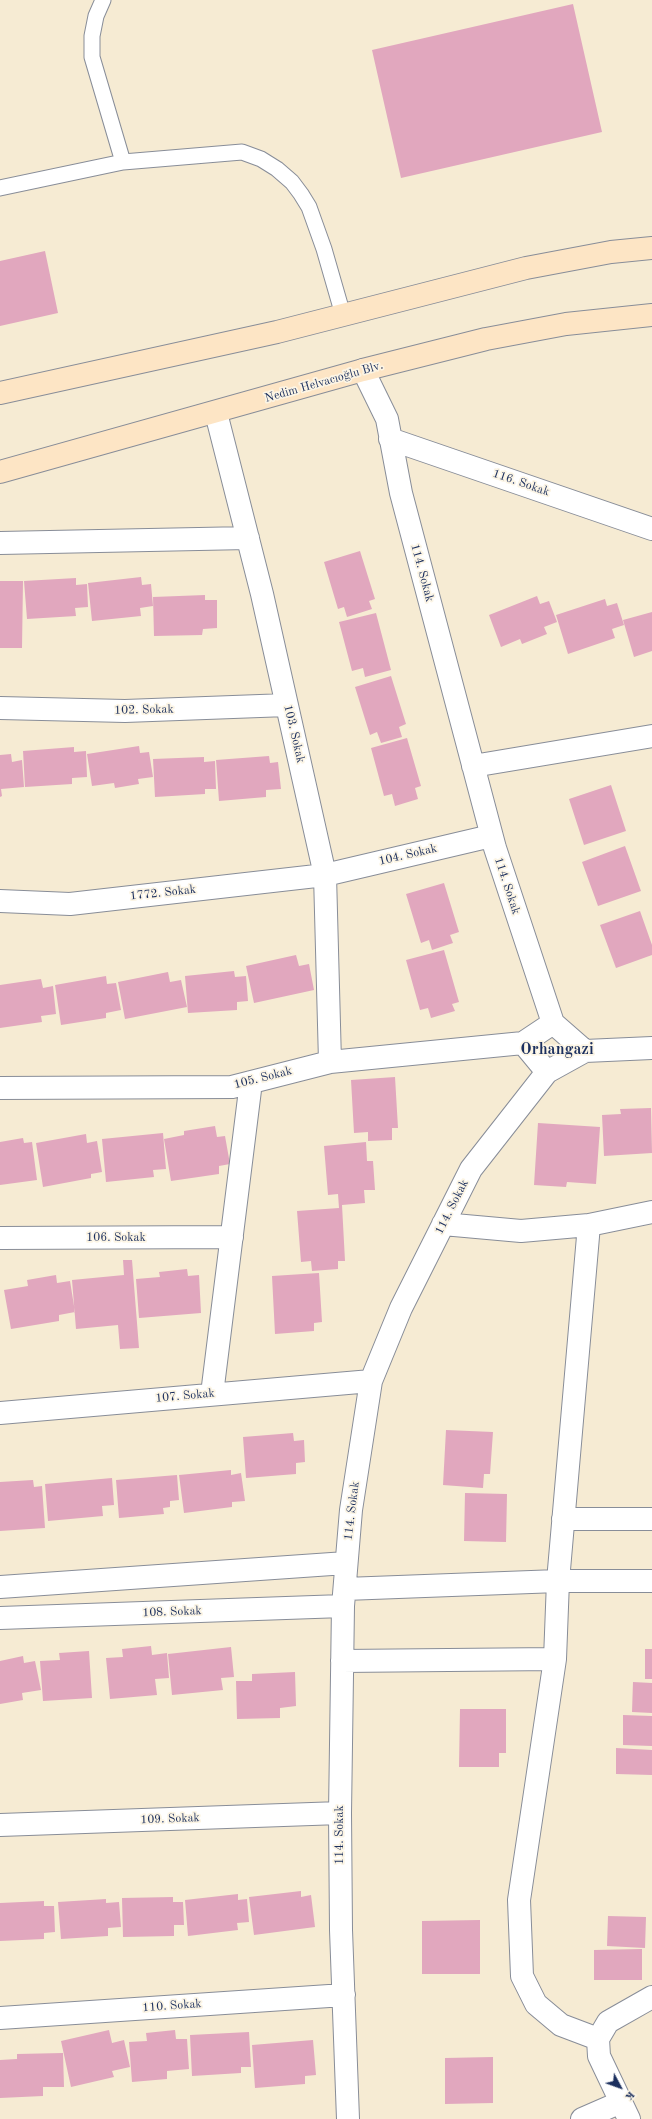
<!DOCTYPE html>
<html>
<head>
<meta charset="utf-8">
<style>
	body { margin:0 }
	#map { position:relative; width:652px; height:2119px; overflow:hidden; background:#f6ebd3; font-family:"Old Standard TT",serif }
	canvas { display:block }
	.north { position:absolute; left:600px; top:2067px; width:40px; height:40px; -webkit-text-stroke:3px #fcf5e5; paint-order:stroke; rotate:131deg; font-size:11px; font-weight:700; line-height:16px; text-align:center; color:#1b2f5e }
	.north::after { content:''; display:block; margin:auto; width:14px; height:18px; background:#1b2f5e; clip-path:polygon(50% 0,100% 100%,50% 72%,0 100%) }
</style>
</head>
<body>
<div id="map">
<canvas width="652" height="2119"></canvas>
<div class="north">K</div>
</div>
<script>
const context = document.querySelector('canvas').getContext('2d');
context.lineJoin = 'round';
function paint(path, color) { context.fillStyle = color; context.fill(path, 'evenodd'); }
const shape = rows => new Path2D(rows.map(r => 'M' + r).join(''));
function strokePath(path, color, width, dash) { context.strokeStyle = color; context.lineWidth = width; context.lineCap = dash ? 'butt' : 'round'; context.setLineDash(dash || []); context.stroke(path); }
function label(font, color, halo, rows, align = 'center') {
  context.font = font + ' "Old Standard TT",serif'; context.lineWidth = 3.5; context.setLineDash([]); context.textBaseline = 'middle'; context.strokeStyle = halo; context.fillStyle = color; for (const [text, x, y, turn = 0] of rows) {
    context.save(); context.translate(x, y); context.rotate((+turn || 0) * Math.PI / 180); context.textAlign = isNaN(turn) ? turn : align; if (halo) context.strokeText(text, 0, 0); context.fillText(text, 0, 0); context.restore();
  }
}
paint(shape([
	[573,4,602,132,401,178,372,50],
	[45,251,58,313,0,326,0,261],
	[360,551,375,599,369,601,372,609,347,617,344,607,338,609,324,562],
	[141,577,142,585,151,584,153,606,140,608,141,616,92,621,88,583],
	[76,578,76,585,87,584,88,607,75,608,76,616,27,619,24,581],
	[0,581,23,581,22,648,0,648],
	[205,595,205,600,217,600,217,628,203,629,202,635,154,636,153,597],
	[537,596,540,604,549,601,557,622,544,627,547,634,522,644,520,639,501,647,489,615],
	[605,599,607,606,617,603,624,625,612,629,615,638,568,654,556,615],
	[652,612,652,651,634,657,623,620],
	[376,613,391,670,365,677,363,668,352,671,339,622],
	[391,676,406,724,399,727,402,737,381,743,377,732,370,735,355,687],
	[407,738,421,786,415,788,418,799,395,806,392,794,384,796,371,748],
	[139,746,140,753,149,752,153,777,138,779,139,784,115,788,114,783,92,786,87,754],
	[74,747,74,752,86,751,87,777,72,778,72,784,25,787,23,751],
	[11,754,12,762,22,760,24,787,1,789,2,796,0,797,0,755],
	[269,756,270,763,278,762,281,789,266,790,266,797,219,801,216,760],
	[204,757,204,762,215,761,216,789,205,789,205,794,155,797,153,759],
	[611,785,626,831,584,845,569,799],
	[625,846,641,891,598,906,582,862],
	[444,883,459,932,450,935,453,943,432,950,429,940,421,943,406,894],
	[640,911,652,945,652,955,616,968,600,925],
	[444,950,459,1002,452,1004,455,1011,431,1018,428,1008,420,1010,406,960],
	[296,955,299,966,309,964,314,990,254,1003,246,966],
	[234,971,235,977,246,976,248,1001,237,1002,237,1010,188,1013,185,976],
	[168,972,170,982,181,980,187,1007,125,1019,118,982],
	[106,976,107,984,116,983,121,1010,106,1013,106,1018,61,1025,55,985],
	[41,979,43,988,53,986,56,1014,41,1016,42,1022,0,1028,0,985],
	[395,1077,398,1128,392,1128,392,1140,368,1141,368,1132,354,1133,351,1080],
	[651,1108,652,1153,604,1156,602,1115,621,1114,620,1109],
	[538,1123,600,1127,596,1184,567,1182,566,1187,534,1185],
	[215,1126,217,1137,225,1136,230,1164,219,1166,219,1174,171,1181,164,1139,184,1135,184,1131],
	[163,1133,166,1169,153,1170,154,1177,106,1182,102,1139],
	[86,1134,87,1143,97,1141,102,1172,91,1174,91,1178,43,1187,36,1143],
	[23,1138,24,1143,32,1142,37,1180,0,1185,0,1142],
	[366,1142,367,1161,373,1161,375,1190,364,1190,365,1203,342,1205,345,1261,338,1261,338,1269,312,1271,311,1261,301,1262,297,1211,339,1208,338,1194,328,1195,324,1146],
	[123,1260,132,1260,139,1348,120,1349,118,1325,76,1329,72,1280,124,1275],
	[187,1269,188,1276,199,1275,201,1313,139,1318,136,1279,160,1277,159,1272],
	[319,1273,322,1322,314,1323,314,1331,275,1334,272,1276],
	[56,1275,57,1283,70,1281,75,1312,59,1315,59,1321,11,1329,4,1290,28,1286,27,1280],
	[446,1430,493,1432,490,1474,484,1474,483,1488,443,1485],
	[293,1433,294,1441,304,1440,305,1462,296,1463,296,1474,246,1478,243,1437],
	[231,1470,231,1475,241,1473,245,1501,232,1502,232,1507,184,1513,179,1475],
	[177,1475,179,1500,170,1501,170,1507,163,1508,164,1514,119,1518,116,1480],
	[112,1478,114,1505,102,1506,103,1516,48,1521,45,1484],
	[33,1480,34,1487,42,1486,45,1528,0,1531,0,1482],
	[465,1493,507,1494,506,1542,464,1541],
	[151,1646,152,1655,167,1653,169,1678,155,1679,157,1695,110,1699,106,1658,123,1657,122,1649],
	[231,1647,234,1677,221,1678,223,1690,172,1695,168,1654],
	[645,1649,652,1649,652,1679,645,1679],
	[89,1651,92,1698,43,1701,40,1661,60,1660,59,1653],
	[23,1656,24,1663,35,1661,41,1690,22,1693,23,1700,0,1704,0,1661],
	[295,1672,296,1706,280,1708,280,1718,237,1719,236,1681,252,1681,252,1674],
	[633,1682,652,1683,652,1713,632,1712],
	[460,1709,506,1709,506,1753,499,1753,499,1767,459,1767],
	[623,1715,652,1716,652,1746,623,1745],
	[616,1748,652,1750,652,1775,616,1774],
	[301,1891,301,1897,311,1895,315,1927,254,1935,249,1897],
	[238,1894,238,1900,247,1899,249,1922,237,1923,238,1930,188,1936,185,1900],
	[173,1897,173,1902,183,1902,184,1925,174,1925,174,1936,123,1937,122,1898],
	[106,1899,106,1903,119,1902,121,1927,108,1928,108,1936,61,1939,58,1902],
	[44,1901,44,1906,54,1906,55,1932,44,1933,44,1939,0,1941,0,1903],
	[608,1916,646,1917,645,1948,607,1946],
	[480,1920,480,1974,422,1974,422,1921],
	[642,1949,642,1980,594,1980,594,1950],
	[109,2030,112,2043,124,2040,130,2067,112,2071,114,2077,71,2087,61,2041],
	[175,2030,176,2039,187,2039,189,2069,167,2071,167,2079,132,2082,129,2042,147,2041,146,2033],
	[249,2032,251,2067,241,2067,241,2073,192,2076,190,2035],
	[313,2040,316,2075,305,2076,305,2084,255,2088,252,2045],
	[63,2053,64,2087,43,2087,43,2096,0,2098,0,2060,17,2059,17,2054],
	[493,2057,493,2103,445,2104,445,2058]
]), '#e1a7be');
const service = shape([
	[103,0,96,16,92,36,92,57,123,162],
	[0,188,123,162,242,152,261,159,277,169,292,182,301,194,309,207,324,249,343,315]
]);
const minor = shape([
	[363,370,387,419,401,493,495,848,553,1023,585,1051],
	[216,413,262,594,325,875,330,1062],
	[390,439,652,529],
	[0,543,248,538],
	[0,708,125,711,287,705],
	[473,766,652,736],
	[0,901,70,904,325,875,491,836],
	[547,1072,523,1043,553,1023],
	[0,1088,232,1087,330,1062,523,1043],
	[443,1224,521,1231,589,1225,652,1212],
	[589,1225,558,1581,555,1659,519,1900,522,1976,536,2004,561,2025,598,2039],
	[0,1238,232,1237],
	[212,1394,251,1082],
	[0,1413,371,1381],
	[563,1519,652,1519],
	[0,1587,346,1563],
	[345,1589,558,1581,652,1581],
	[0,1618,343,1606],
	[342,1661,555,1659],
	[0,1825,340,1813],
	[0,2018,344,1995],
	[348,2119,341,1930,340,1813,343,1606,351,1510,371,1381,401,1308,471,1169,547,1072,585,1051,652,1048],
	[582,2119,621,2102],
	[629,2119,599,2056,598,2039,608,2022,652,1997]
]);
const secondary = shape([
	[0,393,277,332,526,268,611,252,652,248],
	[0,472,363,370,486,339,566,324,652,315]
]);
strokePath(service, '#888d98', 17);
strokePath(minor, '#888d98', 24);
strokePath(secondary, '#888d98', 24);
strokePath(service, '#fff', 15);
strokePath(minor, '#fff', 22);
strokePath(secondary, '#fde5c5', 22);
label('12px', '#1b2f5e', '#fcf5e5', [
	["Nedim Helvacıoğlu Blv.",324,382,-16],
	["116. Sokak",521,483,19],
	["114. Sokak",422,573,75],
	["102. Sokak",144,710,-1],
	["103. Sokak",294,734,77],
	["104. Sokak",408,855,-13],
	["114. Sokak",507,886,72],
	["1772. Sokak",163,893,-6],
	["105. Sokak",263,1078,-14],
	["114. Sokak",452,1207,-63],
	["106. Sokak",116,1238],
	["107. Sokak",185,1396,-5],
	["114. Sokak",352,1511,-83],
	["108. Sokak",172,1612,-2],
	["109. Sokak",170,1819,-2],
	["114. Sokak",340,1835,-90],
	["110. Sokak",172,2006,-4]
]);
label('bold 16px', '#1b2f5e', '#fcf5e5', [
	["Orhangazi",557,1050]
]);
</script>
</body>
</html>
